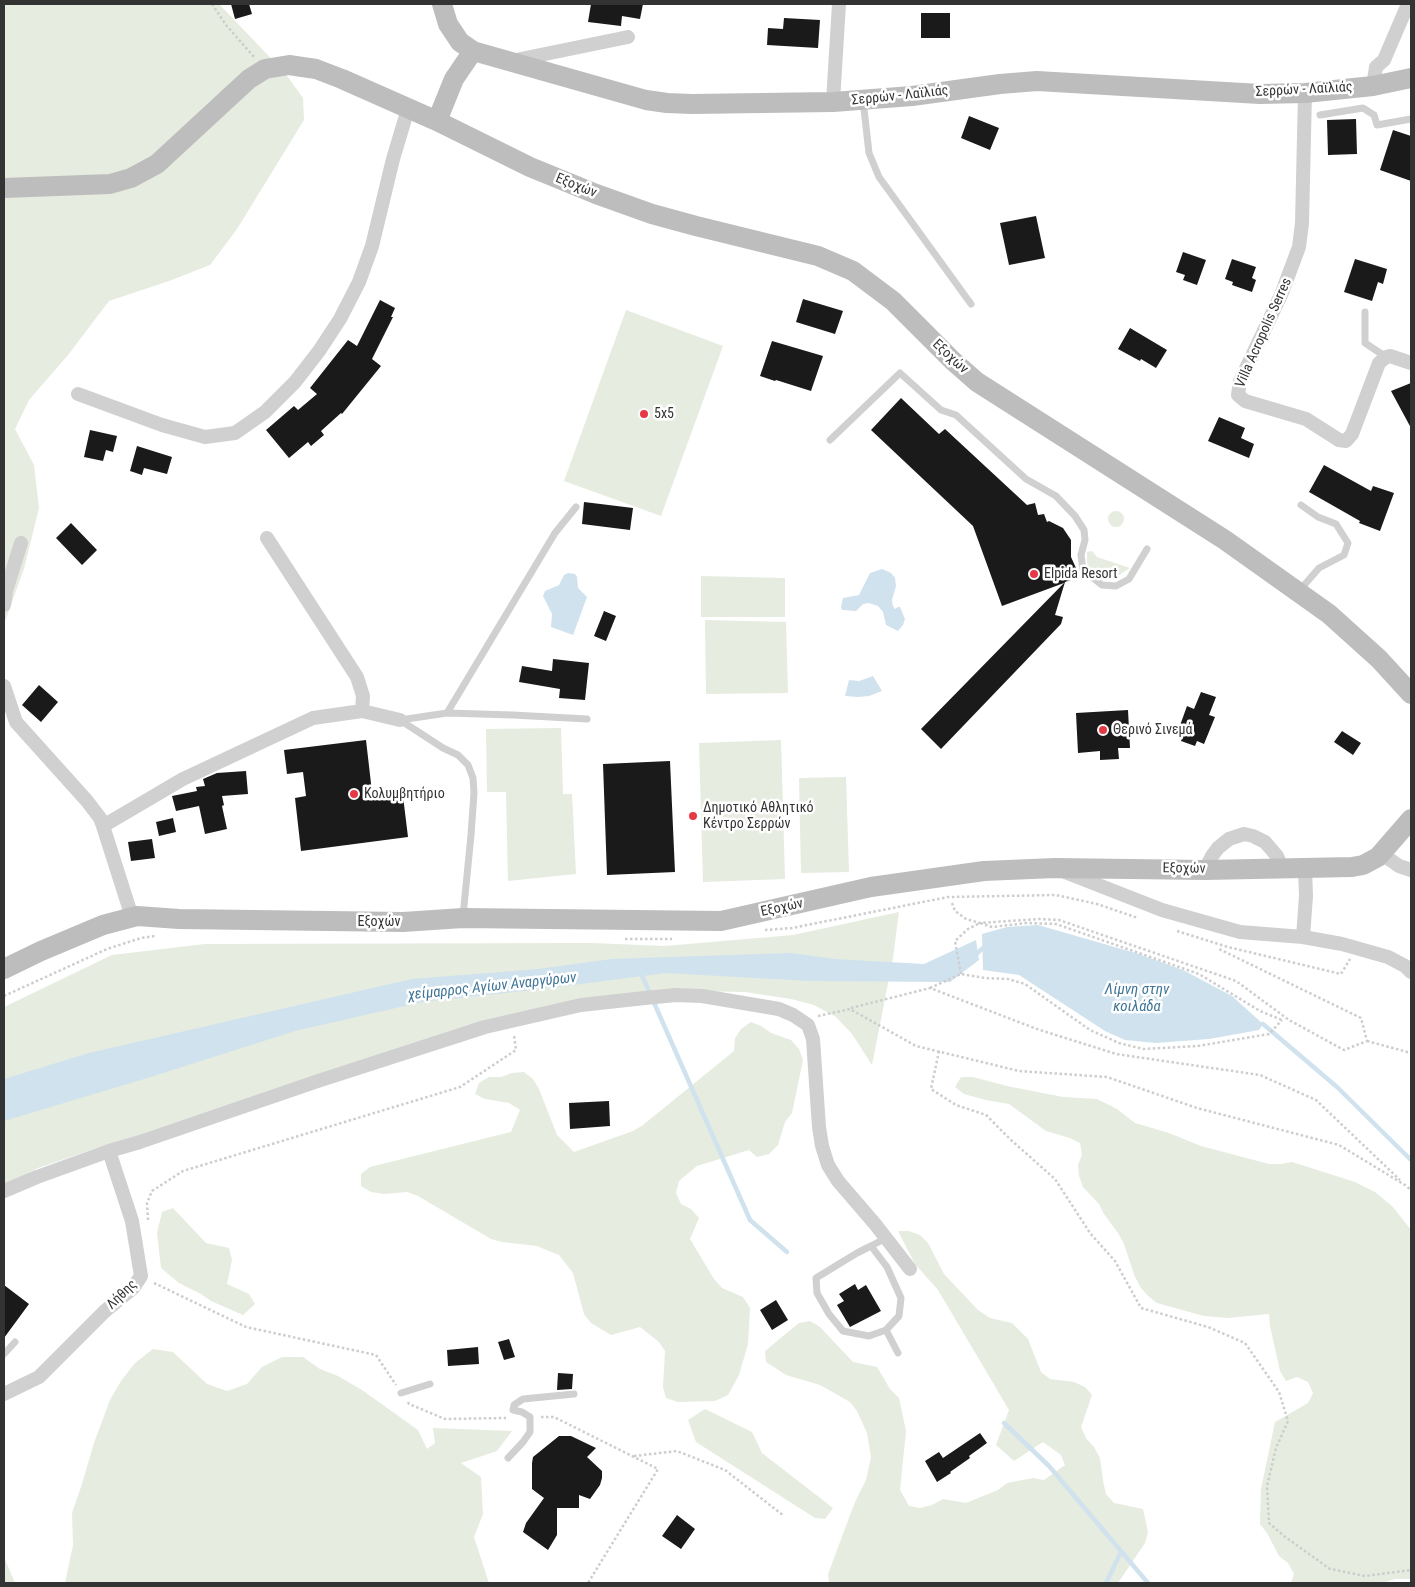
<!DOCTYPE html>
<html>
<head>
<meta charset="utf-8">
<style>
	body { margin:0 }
	#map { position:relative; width:1415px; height:1587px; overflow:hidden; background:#fff; font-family:"Roboto Condensed",sans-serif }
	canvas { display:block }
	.frame { position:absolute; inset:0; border:5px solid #333; pointer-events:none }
</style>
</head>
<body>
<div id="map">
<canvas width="1415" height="1587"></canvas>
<div class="frame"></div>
</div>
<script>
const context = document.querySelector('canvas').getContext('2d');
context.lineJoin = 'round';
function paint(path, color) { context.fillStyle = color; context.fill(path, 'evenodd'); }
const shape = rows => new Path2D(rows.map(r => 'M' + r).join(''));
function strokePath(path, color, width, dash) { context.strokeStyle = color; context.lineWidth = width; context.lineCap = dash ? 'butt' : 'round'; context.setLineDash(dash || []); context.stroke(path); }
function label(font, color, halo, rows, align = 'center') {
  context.font = font + ' "Roboto Condensed",sans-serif'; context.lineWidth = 5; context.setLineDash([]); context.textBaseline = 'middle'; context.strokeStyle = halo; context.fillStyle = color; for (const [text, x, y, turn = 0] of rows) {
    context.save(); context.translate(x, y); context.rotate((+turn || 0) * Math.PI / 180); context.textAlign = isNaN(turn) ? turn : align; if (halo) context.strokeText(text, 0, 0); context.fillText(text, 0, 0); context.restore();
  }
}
paint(shape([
	[4,4,219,4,285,73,303,98,304,120,237,229,210,265,169,281,109,301,68,355,29,400,15,429,34,465,39,508,24,569,4,624],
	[626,310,723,346,661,516,564,481],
	'1108 519a8 8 0 1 1 16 0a8 8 0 1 1-16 0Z',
	[1092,551,1097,557,1130,568,1113,579,1109,580,1096,576,1089,570,1087,562,1087,552],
	[701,576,785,578,785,617,701,617],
	[705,620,786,622,788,693,706,694],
	[561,728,563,794,572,794,576,874,508,881,506,792,487,792,486,729],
	[781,740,785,879,703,882,699,743],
	[846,777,849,872,801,873,799,778],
	[899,912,893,958,872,1065,852,1034,836,1017,814,1005,791,999,745,992,692,991,594,999,94,1149,38,1168,4,1186,4,1007,112,955,205,944,592,943,665,946,793,935],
	[751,1022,761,1026,771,1033,791,1040,799,1049,803,1060,792,1113,785,1122,778,1145,769,1154,757,1157,749,1150,697,1166,679,1181,676,1193,681,1204,691,1209,699,1218,690,1239,714,1279,722,1288,743,1297,750,1308,748,1344,739,1375,728,1395,715,1401,678,1402,666,1398,663,1387,665,1351,659,1342,640,1327,611,1335,591,1323,584,1314,573,1273,559,1255,537,1246,502,1242,491,1239,418,1196,407,1192,384,1194,371,1192,361,1186,361,1174,370,1167,511,1132,520,1110,509,1103,485,1099,475,1094,479,1083,489,1077,501,1077,512,1073,524,1072,533,1079,539,1089,557,1135,574,1152,633,1131,643,1125,734,1051,735,1038,741,1029],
	[961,1077,973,1077,1007,1086,1063,1097,1097,1099,1117,1109,1135,1123,1169,1133,1201,1146,1269,1164,1281,1164,1292,1162,1355,1182,1375,1192,1393,1207,1411,1230,1411,1579,1395,1579,1382,1583,1291,1583,1294,1574,1288,1563,1279,1556,1267,1533,1260,1524,1261,1489,1275,1422,1308,1403,1313,1393,1308,1382,1297,1377,1286,1381,1280,1371,1270,1326,1269,1314,1228,1318,1204,1316,1157,1303,1148,1296,1141,1288,1135,1277,1124,1244,1118,1233,1104,1214,1099,1204,1083,1187,1079,1176,1078,1165,1082,1155,1080,1143,1070,1138,1046,1131,1009,1104,986,1100,964,1094,955,1087],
	[173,1208,206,1243,229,1248,232,1260,227,1284,249,1294,255,1304,243,1315,211,1301,201,1294,179,1283,161,1268,157,1233,162,1212],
	[898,1231,909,1231,920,1235,928,1243,944,1274,978,1310,990,1318,1012,1323,1028,1339,1041,1372,1050,1379,1074,1382,1085,1387,1092,1395,1081,1427,1086,1438,1094,1447,1100,1458,1103,1481,1106,1494,1114,1503,1143,1509,1148,1532,1145,1543,1118,1583,829,1583,828,1574,855,1502,866,1480,871,1457,867,1433,857,1411,850,1402,820,1385,786,1375,766,1362,765,1351,799,1323,810,1321,820,1327,853,1362,877,1367,890,1389,899,1398,906,1431,900,1490,909,1506,920,1508,932,1505,943,1499,966,1503,998,1490,1007,1483,1033,1478,1044,1480,1065,1465,1061,1455,1043,1442,1014,1461,996,1445,1009,1410,938,1290,915,1264],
	[153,1349,173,1352,207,1384,227,1391,247,1384,262,1367,282,1357,303,1357,320,1369,338,1376,362,1390,418,1430,427,1449,435,1443,433,1428,512,1431,497,1451,461,1463,481,1477,483,1514,474,1537,489,1583,65,1583,73,1545,72,1513,81,1487,94,1443,110,1400,121,1381,135,1363],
	[705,1409,752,1432,762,1453,833,1508,825,1519,815,1518,696,1442,688,1420],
	[4,1557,15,1583,4,1583]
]), '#e6ecdf');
paint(shape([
	[882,569,891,573,895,578,896,586,892,600,893,606,895,609,898,607,900,607,905,619,903,625,898,631,886,625,883,612,878,606,869,603,863,604,856,611,842,610,841,607,843,598,859,595,870,573],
	[568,573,575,574,577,577,578,588,587,597,573,635,551,627,552,614,543,596,545,591,559,585,564,575],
	[873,676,882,691,869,696,858,697,845,696,849,680,859,681],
	[1038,925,1139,954,1183,970,1232,996,1263,1024,1259,1030,1209,1039,1156,1043,1125,1040,1105,1031,1019,975,983,970,982,934,1007,927],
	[976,940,979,960,950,982,810,981,666,973,542,989,422,1002,295,1031,154,1076,4,1121,4,1079,89,1053,412,979,538,969,612,959,791,953,835,959,924,964]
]), '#cfe2ee');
strokePath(shape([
	[974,956,983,948],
	[640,971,750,1220,787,1252],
	[1263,1024,1337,1087,1411,1160],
	[1004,1423,1049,1466,1148,1583],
	[1106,1583,1121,1552]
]), '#cfe2ee', 4.5);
paint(shape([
	[231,4,249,4,252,14,235,19],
	[591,4,643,4,640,19,622,16,621,26,588,22],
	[921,13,950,13,950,38,921,38],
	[784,18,820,20,818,48,767,45,768,28,783,29],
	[969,116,999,128,990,150,961,138],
	[1356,119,1357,154,1328,155,1327,120],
	[1393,130,1411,136,1411,181,1380,170],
	[1036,216,1045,258,1009,265,1000,223],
	[1183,252,1206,260,1197,285,1183,280,1185,275,1176,272],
	[1232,259,1256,267,1252,278,1256,280,1252,292,1232,285,1233,282,1225,279],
	[1355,259,1387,269,1383,284,1378,282,1372,301,1344,292],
	[803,299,843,311,835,334,796,322],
	[380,300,395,308,391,317,393,317,372,359,381,366,342,414,341,413,321,431,324,435,311,446,308,442,289,458,266,430,294,406,298,410,317,394,310,388,348,340,357,346],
	[1130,328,1167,350,1156,368,1141,359,1140,361,1118,349],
	[772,341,823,356,811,391,776,380,775,381,760,376],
	[1411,383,1411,428,1391,391],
	[901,398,939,434,945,429,1027,505,1035,503,1038,515,1044,514,1047,522,1049,521,1063,528,1071,540,1071,557,1076,568,1077,578,1065,582,1055,615,1063,617,1061,624,941,749,921,729,1064,583,1002,606,973,526,871,430],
	[1219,417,1245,428,1241,438,1254,444,1249,458,1208,441],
	[90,430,117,436,113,452,106,450,103,461,84,457],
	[137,446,172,457,167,474,144,468,142,475,130,471],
	[1324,465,1371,491,1373,486,1394,493,1380,531,1359,523,1360,521,1309,492],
	[584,502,633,508,630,530,582,524],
	[71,523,97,550,82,565,56,538],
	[604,611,616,616,606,641,594,636],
	[553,659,589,663,585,700,559,698,560,689,519,682,522,666,552,671],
	[39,685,58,702,41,722,22,705],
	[1201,692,1216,697,1209,715,1215,717,1204,744,1197,741,1195,746,1181,741,1184,733,1178,731,1187,706,1194,709],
	[1128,710,1130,748,1118,748,1119,759,1100,760,1100,751,1078,753,1076,713],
	[1342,731,1361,743,1353,755,1334,742],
	[366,740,372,792,402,788,408,837,301,851,295,798,306,796,303,772,287,774,284,750],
	[670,761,675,872,607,875,603,764],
	[246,771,248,794,222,796,224,805,222,806,227,829,205,834,199,806,176,811,172,796,197,791,196,787,205,786,203,779,217,773],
	[173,818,176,832,159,836,156,822],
	[152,839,155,858,131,861,128,842],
	[609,1101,610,1126,570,1129,569,1103],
	[855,1284,858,1290,866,1285,881,1311,850,1327,837,1305,844,1301,839,1294],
	[4,1285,29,1304,4,1338],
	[776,1300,788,1320,772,1330,760,1310],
	[509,1339,515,1357,504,1360,498,1342],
	[478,1347,479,1364,448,1366,447,1350],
	[558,1373,573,1374,572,1389,557,1390],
	[980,1433,987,1443,969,1456,970,1458,950,1472,951,1473,937,1482,925,1461,939,1452,943,1458],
	[559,1436,571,1436,596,1448,587,1457,602,1471,602,1478,600,1485,590,1499,579,1495,579,1508,557,1508,557,1535,548,1550,523,1532,526,1523,544,1498,532,1489,532,1463,533,1457],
	[677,1515,695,1529,681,1549,662,1536]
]), '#1a1a1a');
strokePath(shape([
	[212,4,226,25,254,57],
	[952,903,955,911,966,919,980,923,1039,919,1059,920,1236,981,1289,1020,1344,1050,1367,1041,1361,1018,1219,949],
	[765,930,792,928,948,897,1056,895,1097,904,1138,918],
	[1177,931,1228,947,1341,974,1350,959],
	[625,939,672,939],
	[961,974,955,941,968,929,980,923,992,927,1027,923,1056,924,1199,974,1260,1011,1282,1020],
	[930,988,961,974,985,978,1008,979,1025,984,1090,1030,1119,1043,1143,1049,1198,1046,1269,1034,1282,1020],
	[4,996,107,949,141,938,155,936],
	[851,1008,930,988,1037,1029,1116,1054,1260,1075,1316,1100,1400,1180],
	[818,1016,850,1009,916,1046,1019,1071,1107,1077,1197,1108,1339,1145,1405,1185,1411,1190],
	[1367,1041,1411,1053],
	[939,1051,931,1089,956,1105,986,1115,1011,1140,1055,1179,1090,1233,1115,1261,1141,1308,1208,1327,1245,1343,1279,1392,1288,1421,1276,1448,1267,1486,1269,1523,1284,1536,1330,1569,1365,1576,1411,1570],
	[148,1220,147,1203,152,1191,183,1171,460,1087,516,1050,514,1035],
	[154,1283,246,1327,376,1355,396,1385],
	[408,1402,409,1404,445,1419,506,1418],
	[541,1417,554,1417,658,1469,588,1583],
	[634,1456,677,1451,725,1470,784,1516]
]), '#cdcdcd', 2.5, [2.5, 2.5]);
strokePath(shape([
	[863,100,869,153,879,177,971,304],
	[1320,115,1363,108,1374,115,1377,125,1411,119],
	[1365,312,1365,343,1386,357],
	[830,440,900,373,941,410,956,415,1026,479,1056,496,1075,516,1084,530,1085,540,1081,555,1083,570,1102,585,1116,586,1129,579,1147,549],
	[1299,591,1319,568,1344,555,1348,543,1336,524,1318,517,1301,505],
	[447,713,555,533,576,507],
	[400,720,443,748,458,755,468,765,473,778,474,793,471,835,463,916],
	[400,720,447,713,513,715,587,719],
	[871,1246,887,1267,901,1298,899,1316,886,1330,869,1336,843,1331,829,1314,817,1293,816,1278,857,1253,871,1246,886,1238],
	[886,1330,898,1353],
	[4,1354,15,1342],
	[401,1393,430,1384],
	[508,1458,523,1442,530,1432,530,1417,522,1412,513,1410,514,1405,523,1399,574,1394]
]), '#d0d0d0', 7);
strokePath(shape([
	[511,61,628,37],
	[1373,86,1376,67,1384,60,1408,4],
	[1305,93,1302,223,1299,247,1281,295,1240,381,1238,395,1245,401,1306,419,1339,440,1346,441,1352,434,1379,363,1386,357,1390,356,1411,363],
	[833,102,839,4],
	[78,394,162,425,205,437,235,433,265,412,295,382,319,351,340,319,359,282,372,246,393,159,408,109],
	[267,538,357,677,363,696,362,711],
	[4,605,6,591,21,543],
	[4,686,16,722,87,801,100,818,103,826,132,917],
	[103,826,183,779,313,718,362,711,400,720],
	[1382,854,1399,866,1411,870],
	[1205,870,1212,856,1218,848,1229,839,1244,834,1253,836,1265,842,1277,856,1282,868],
	[1065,872,1162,910,1240,932,1303,937,1342,944,1388,957,1405,966,1411,972],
	[1303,937,1306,896,1305,868],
	[4,1191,37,1177,109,1151,140,1142,318,1081,485,1027,581,1005,645,998,676,995,702,996,779,1009,793,1015,808,1025,813,1039,819,1127,822,1146,828,1165,838,1181,875,1224,910,1269],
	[4,1394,39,1377,105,1311,133,1288,141,1276,132,1221,109,1151]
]), '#d0d0d0', 14);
strokePath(shape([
	[442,4,448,24,460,42,473,51,646,100,667,103,692,104,833,102,912,96,1000,84,1037,81,1260,94,1305,93,1373,86,1411,78],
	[437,121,454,79,473,51],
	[4,188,110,184,131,178,157,164,249,79,265,69,289,65,316,69,342,79,437,121,530,167,596,194,652,214,696,226,818,256,853,271,893,301,953,361,977,382,1225,540,1329,614,1379,659,1411,694],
	[4,969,41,951,103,925,137,916,179,919,403,922,463,918,721,921,871,887,984,871,1055,868,1205,870,1352,867,1363,865,1378,857,1411,819]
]), '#bdbdbd', 20);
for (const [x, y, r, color] of [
	[644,414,5,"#e63946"],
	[1034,574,5,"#e63946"],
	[1103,730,5,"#e63946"],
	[354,794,5,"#e63946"],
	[693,816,5,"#e63946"]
]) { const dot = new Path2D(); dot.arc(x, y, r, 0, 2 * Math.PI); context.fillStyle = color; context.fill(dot); strokePath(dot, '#fff', 2); }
label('14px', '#333', '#fff', [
	["Σερρών - Λαϊλιάς",1304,90,-3],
	["Σερρών - Λαϊλιάς",900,96,-6],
	["Εξοχών",576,186,22],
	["Villa Acropolis Serres",1264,333,-66],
	["Εξοχών",950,357,43],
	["Εξοχών",1184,869,1],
	["Εξοχών",782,908,-12],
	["Εξοχών",379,922],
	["Λήθης",122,1295,-44]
]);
label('14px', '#333', '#fff', [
	["5x5",654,414],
	["Elpida Resort",1044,574],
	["Θερινό Σινεμά",1113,730],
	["Κολυμβητήριο",364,794],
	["Δημοτικό Αθλητικό",703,808],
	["Κέντρο Σερρών",703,824]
], 'left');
label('italic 15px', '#3f7597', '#fff', [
	["χείμαρρος Αγίων Αναργύρων",492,987,-6],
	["Λίμνη στην",1137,990],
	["κοιλάδα",1137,1007]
]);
</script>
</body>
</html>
